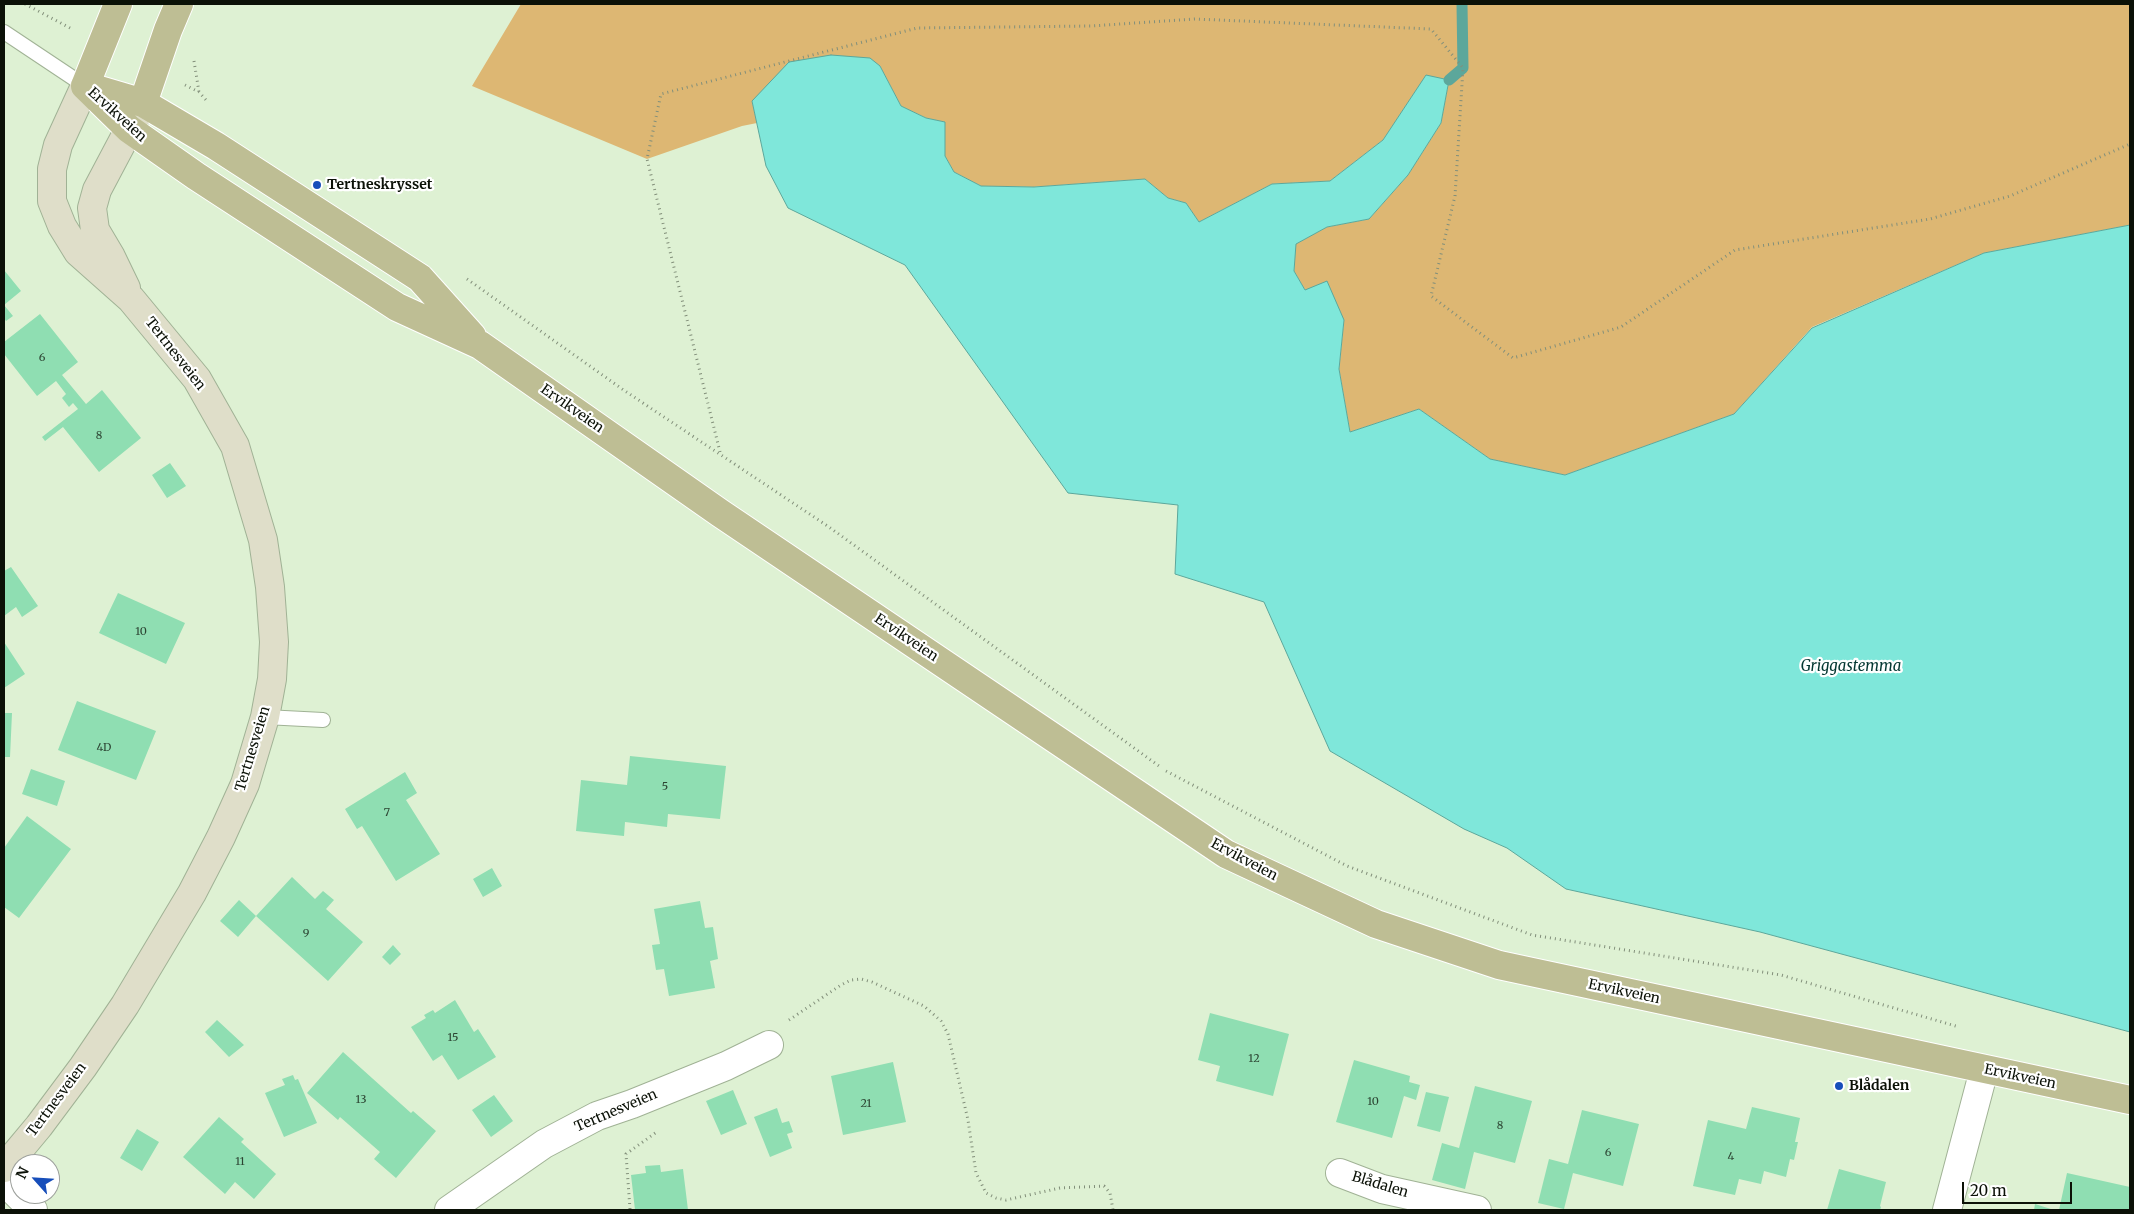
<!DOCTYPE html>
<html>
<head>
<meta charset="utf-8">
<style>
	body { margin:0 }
	#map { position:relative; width:2134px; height:1214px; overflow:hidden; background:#def1d3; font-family:Merriweather,serif }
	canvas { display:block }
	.frame { position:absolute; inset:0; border:5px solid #0b1107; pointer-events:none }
	.north { position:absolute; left:10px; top:1154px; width:50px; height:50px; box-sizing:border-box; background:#fff; border:1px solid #9da09c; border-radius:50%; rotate:296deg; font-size:14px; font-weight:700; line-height:20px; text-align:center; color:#0b1107 }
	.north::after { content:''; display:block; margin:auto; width:18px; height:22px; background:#174eba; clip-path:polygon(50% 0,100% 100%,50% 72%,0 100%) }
	.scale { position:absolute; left:1962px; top:1182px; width:110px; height:22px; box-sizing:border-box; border:2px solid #0b1107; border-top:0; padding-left:6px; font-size:15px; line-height:18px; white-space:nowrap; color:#0b1107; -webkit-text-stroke:4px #fff; paint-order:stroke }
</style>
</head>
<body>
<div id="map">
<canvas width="2134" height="1214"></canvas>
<div class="frame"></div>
<div class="north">N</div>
<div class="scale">20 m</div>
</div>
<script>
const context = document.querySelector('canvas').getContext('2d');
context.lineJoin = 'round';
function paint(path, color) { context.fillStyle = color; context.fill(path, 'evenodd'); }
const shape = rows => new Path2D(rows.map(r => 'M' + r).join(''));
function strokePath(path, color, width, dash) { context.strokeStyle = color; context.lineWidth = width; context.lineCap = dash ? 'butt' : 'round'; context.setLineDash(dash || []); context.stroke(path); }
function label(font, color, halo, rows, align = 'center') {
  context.font = font + ' Merriweather,serif'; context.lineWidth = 4.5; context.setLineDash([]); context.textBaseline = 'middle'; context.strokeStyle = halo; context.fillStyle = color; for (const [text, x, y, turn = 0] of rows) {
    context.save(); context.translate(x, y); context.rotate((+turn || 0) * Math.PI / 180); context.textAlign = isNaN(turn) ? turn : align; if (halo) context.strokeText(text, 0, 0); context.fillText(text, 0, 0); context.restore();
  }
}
paint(shape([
	[521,4,2130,4,2130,225,1984,253,1812,327,1734,414,1565,475,1490,459,1419,409,1350,432,1339,369,1344,320,1305,290,1294,271,1295,244,1327,227,1369,219,1408,175,1441,123,1449,80,1426,76,1383,140,1330,181,1272,184,1199,222,1186,203,1168,198,1145,179,1034,187,981,186,954,172,945,156,944,122,926,118,901,106,880,66,752,101,757,123,742,126,647,159,472,86]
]), '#ddb773');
const water = shape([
	[831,55,870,58,880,66,901,106,926,118,945,122,945,156,954,172,981,186,1034,187,1145,179,1168,198,1186,203,1199,222,1272,184,1330,181,1383,140,1426,75,1449,80,1441,123,1408,175,1369,219,1327,227,1296,244,1294,271,1305,290,1327,281,1344,320,1339,369,1350,432,1419,409,1490,459,1565,475,1734,414,1812,328,1984,253,2130,225,2130,1032,1760,932,1566,889,1507,848,1464,829,1330,751,1264,602,1175,574,1178,505,1068,493,905,265,788,208,766,166,752,101,789,62,831,55]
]);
paint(water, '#7fe7da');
strokePath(water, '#5ca79b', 1);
strokePath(shape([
	[1449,80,1463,68,1462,4]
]), '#5ca79b', 11);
paint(shape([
	[4,270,21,291,4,305,13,316,6,321,4,318],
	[40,314,78,362,62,375,86,404,102,390,141,438,99,472,63,427,45,441,42,437,78,409,73,403,69,407,62,398,66,394,56,381,37,396,4,354,4,342],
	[170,463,186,486,167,498,152,475],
	[11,567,38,606,22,617,16,607,4,616,4,571],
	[118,593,185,623,166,664,99,633],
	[4,642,25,674,4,688],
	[77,701,156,731,136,780,58,750],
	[4,713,12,713,10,757,4,757],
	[630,756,726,766,720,819,668,814,667,827,625,822,624,836,576,831,581,780,627,785],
	[31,769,65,781,57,806,22,794],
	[405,772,417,793,406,800,440,854,396,881,362,826,357,829,345,809],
	[27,816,71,849,19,918,4,907,4,848],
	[492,868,502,886,483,897,473,879],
	[292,877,315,899,323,891,334,900,326,909,363,942,328,981,256,916],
	[239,900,256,916,238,937,220,921],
	[700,901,705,928,713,927,718,959,710,961,715,988,669,996,664,969,656,970,652,945,660,944,654,909],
	[393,945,401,954,390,965,382,957],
	[455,1000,474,1032,478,1029,496,1057,458,1080,442,1055,433,1061,411,1027,426,1018,424,1015,433,1010,435,1013],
	[1210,1013,1289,1034,1273,1096,1216,1081,1220,1066,1198,1060],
	[217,1020,244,1045,229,1057,205,1032],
	[343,1052,411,1113,413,1111,436,1131,396,1178,374,1159,380,1152,340,1117,338,1120,307,1093],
	[1354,1060,1410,1076,1409,1082,1420,1085,1416,1100,1404,1096,1392,1138,1336,1122],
	[893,1062,906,1122,843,1135,831,1076],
	[293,1075,295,1080,298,1079,317,1123,284,1137,265,1093,285,1085,282,1079],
	[1475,1086,1532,1101,1515,1163,1474,1152,1465,1189,1432,1180,1442,1143,1459,1148],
	[733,1090,747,1124,721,1135,706,1101],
	[1426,1092,1449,1097,1440,1132,1417,1126],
	[494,1095,513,1121,491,1137,472,1110],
	[1752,1107,1800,1118,1795,1142,1798,1142,1794,1160,1790,1159,1786,1177,1764,1171,1761,1184,1739,1179,1735,1195,1693,1186,1708,1120,1746,1129],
	[777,1108,782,1123,789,1121,793,1132,787,1134,792,1148,770,1157,754,1117],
	[1582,1110,1639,1124,1623,1186,1573,1173,1564,1209,1538,1203,1549,1159,1568,1164],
	[219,1117,244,1139,241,1142,276,1174,254,1199,235,1182,225,1194,183,1157],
	[137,1129,159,1142,142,1171,120,1158],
	[660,1165,661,1172,683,1169,688,1210,635,1210,631,1175,646,1173,645,1166],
	[1839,1169,1886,1182,1880,1206,1881,1207,1880,1210,1827,1210],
	[2067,1173,2130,1187,2129,1210,2059,1210],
	[2035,1204,2054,1210,2034,1210]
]), '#8fdeb2');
const lane = shape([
	[4,32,85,86],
	[265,717,323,720]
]);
const street = shape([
	[1340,1173,1382,1189,1477,1210],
	[4,1181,33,1210],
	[449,1210,544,1144,597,1116,632,1104,726,1066,769,1045],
	[1947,1210,1984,1070]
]);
const secondary = shape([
	[126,288,111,257,95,230,92,208,97,190,143,103],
	[4,1168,39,1126,83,1067,125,1005,192,893,221,837,245,784,265,717,272,679,274,642,270,587,263,540,235,446,197,379,131,299,78,252,62,226,52,201,52,169,58,145,85,86]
]);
const primary = shape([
	[85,86,129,129,196,176,397,307,480,345,720,513,1226,854,1376,924,1499,965,2130,1100],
	[85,86,118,4],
	[89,87,143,103,216,146,420,278,472,336],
	[143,103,168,30,179,4]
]);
strokePath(lane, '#a0b295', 16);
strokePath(street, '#a0b295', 30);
strokePath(secondary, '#a0b295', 30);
strokePath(primary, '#fff', 30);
strokePath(shape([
	[25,4,72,29],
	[194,61,199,92],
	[185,85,199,92,206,100],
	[467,279,625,391,829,527,1159,766],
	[720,452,647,159,661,94,917,28,1091,26,1195,19,1431,29,1463,68,1455,196,1431,296,1513,358,1621,327,1735,250,1930,219,2010,196,2130,144],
	[1166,771,1347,866,1532,935,1781,975,1959,1027],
	[789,1020,841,985,851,980,861,979,872,982,924,1006,941,1021,948,1034,968,1120,976,1173,986,1193,996,1198,1006,1200,1060,1188,1104,1186,1110,1193,1113,1210],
	[630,1209,626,1154,658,1131]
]), '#828f7a', 3, [1, 4]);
strokePath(lane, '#fff', 14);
strokePath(street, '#fff', 28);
strokePath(secondary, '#dfdec9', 28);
strokePath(primary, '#bebe94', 28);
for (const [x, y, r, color] of [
	[317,185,5,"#174eba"],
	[1839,1086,5,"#174eba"]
]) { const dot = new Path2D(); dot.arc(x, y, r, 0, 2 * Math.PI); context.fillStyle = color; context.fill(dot); strokePath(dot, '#fff', 2); }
label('11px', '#2c4432', null, [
	["6",42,358],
	["8",99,436],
	["10",141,632],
	["4D",104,748],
	["5",665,787],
	["7",387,813],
	["9",306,934],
	["15",453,1038],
	["12",1254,1059],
	["13",361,1100],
	["10",1373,1102],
	["21",866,1104],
	["8",1500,1126],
	["6",1608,1153],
	["4",1731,1157],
	["11",240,1162]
]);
label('14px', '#0b1107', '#fff', [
	["Ervikveien",117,115,42],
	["Tertnesveien",175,354,52],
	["Ervikveien",572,409,35],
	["Ervikveien",906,638,34],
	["Tertnesveien",253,749,-73],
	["Ervikveien",1244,860,28],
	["Ervikveien",1624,992,12],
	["Ervikveien",2020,1077,12],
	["Tertnesveien",57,1100,-53],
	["Tertnesveien",616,1111,-23],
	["Blådalen",1380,1185,17]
]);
label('bold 14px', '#0b1107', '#fff', [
	["Tertneskrysset",327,185],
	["Blådalen",1849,1086]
], 'left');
label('italic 15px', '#033732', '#fff', [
	["Griggastemma",1851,667]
]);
</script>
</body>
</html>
